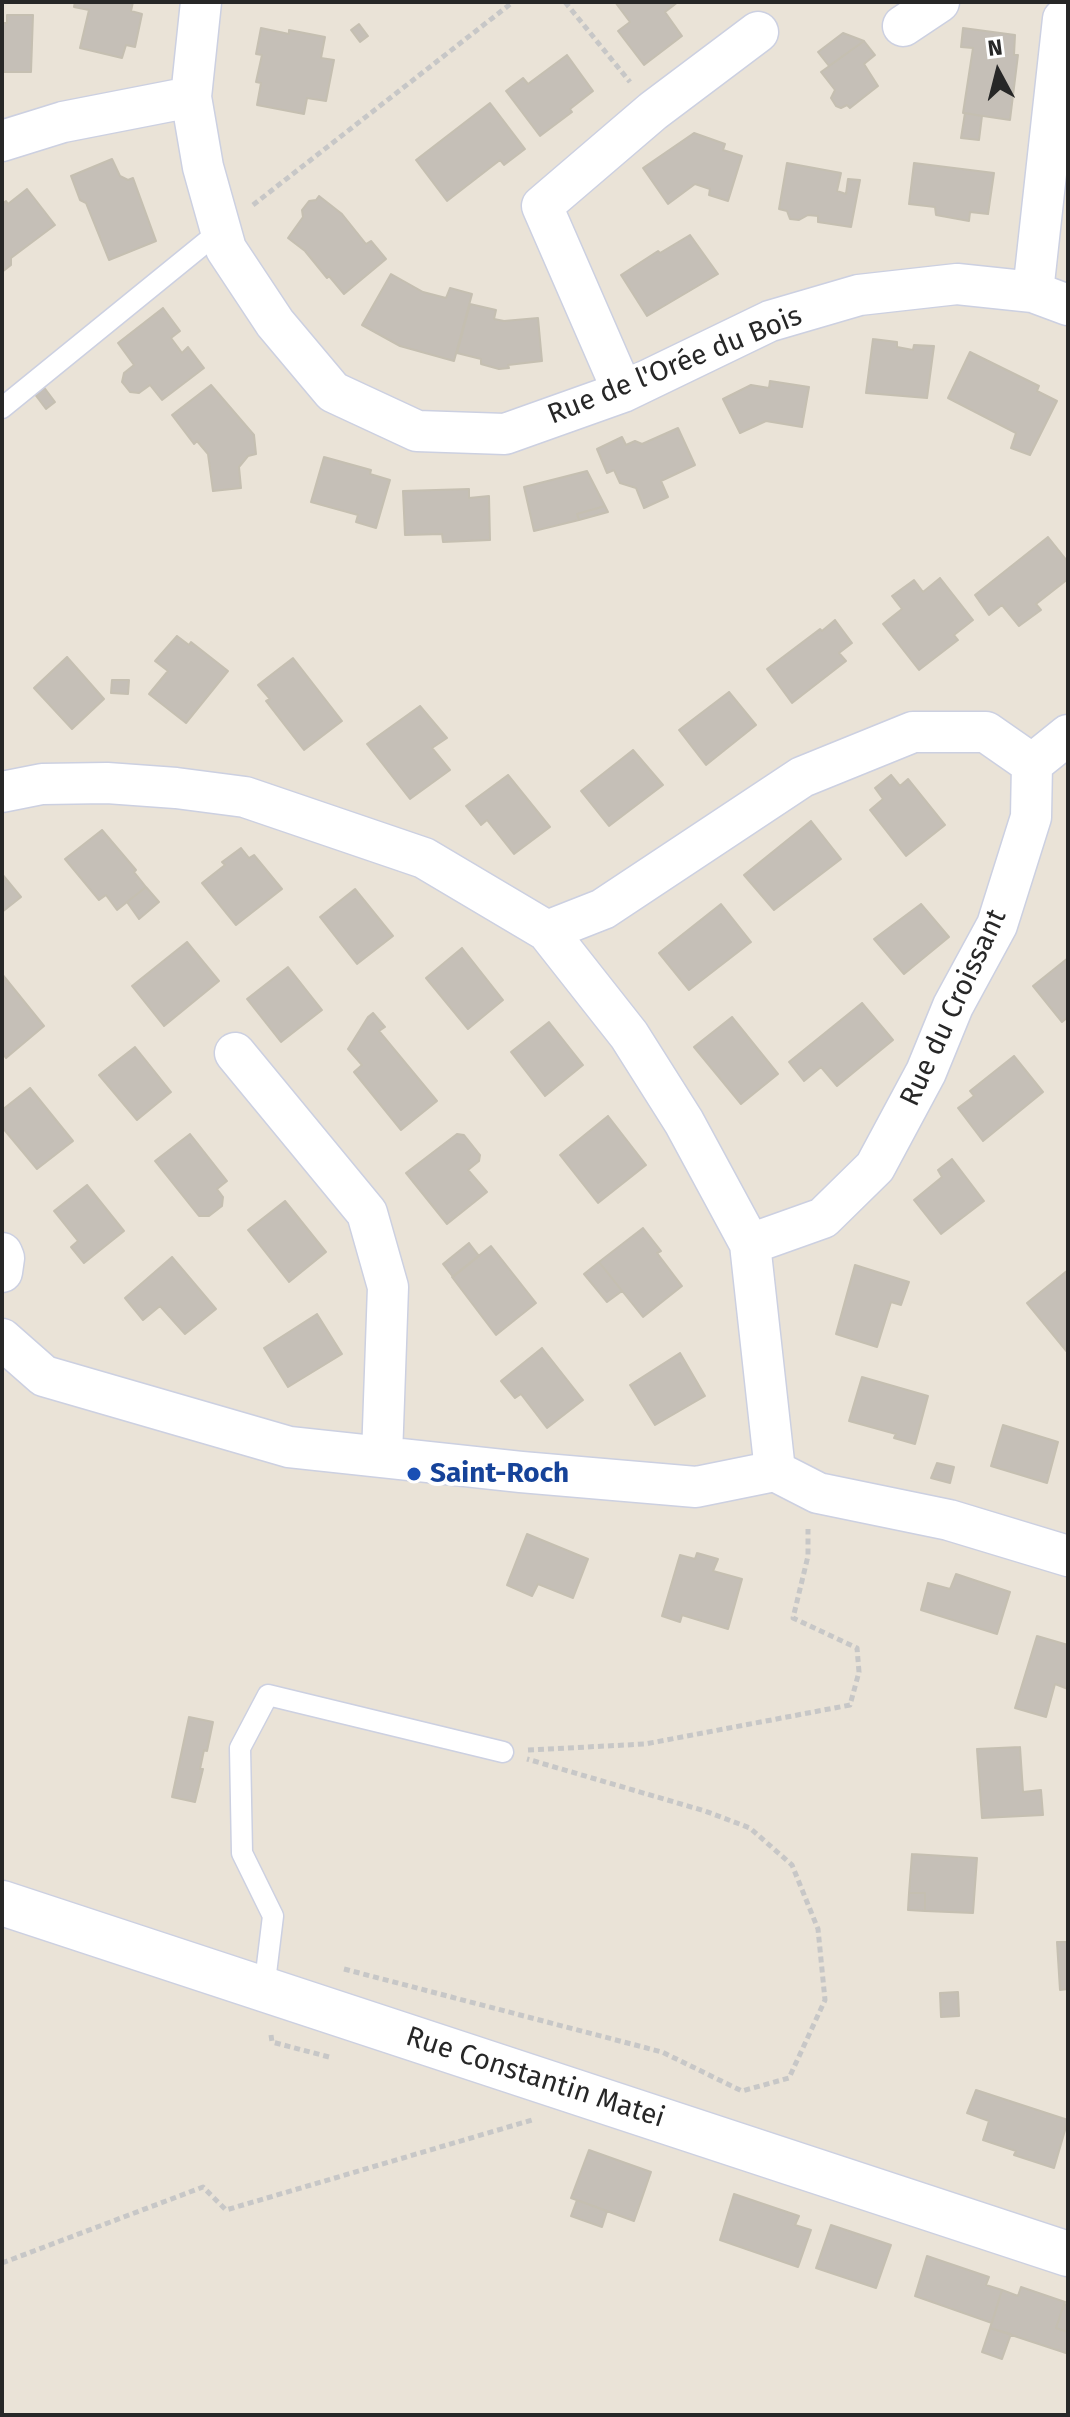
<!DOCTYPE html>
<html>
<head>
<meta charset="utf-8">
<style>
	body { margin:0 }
	#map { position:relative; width:1070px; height:2417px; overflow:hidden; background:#eae3d7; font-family:"Fira Sans",sans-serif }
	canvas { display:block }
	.frame { position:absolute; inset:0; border:4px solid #272727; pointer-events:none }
	.north { position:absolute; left:958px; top:32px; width:80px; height:80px; -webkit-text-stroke:6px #fff; paint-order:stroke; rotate:353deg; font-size:22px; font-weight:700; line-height:32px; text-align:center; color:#272727 }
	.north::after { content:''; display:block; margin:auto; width:28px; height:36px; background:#272727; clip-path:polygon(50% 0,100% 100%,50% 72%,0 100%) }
</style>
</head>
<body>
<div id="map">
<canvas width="1070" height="2417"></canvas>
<div class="frame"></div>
<div class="north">N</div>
</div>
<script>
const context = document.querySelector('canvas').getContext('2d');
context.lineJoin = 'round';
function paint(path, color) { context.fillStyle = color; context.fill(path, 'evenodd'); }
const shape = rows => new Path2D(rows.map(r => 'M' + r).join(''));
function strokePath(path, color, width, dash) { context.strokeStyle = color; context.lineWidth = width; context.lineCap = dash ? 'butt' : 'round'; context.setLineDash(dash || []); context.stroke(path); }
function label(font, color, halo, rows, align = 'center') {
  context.font = font + ' "Fira Sans",sans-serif'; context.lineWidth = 8; context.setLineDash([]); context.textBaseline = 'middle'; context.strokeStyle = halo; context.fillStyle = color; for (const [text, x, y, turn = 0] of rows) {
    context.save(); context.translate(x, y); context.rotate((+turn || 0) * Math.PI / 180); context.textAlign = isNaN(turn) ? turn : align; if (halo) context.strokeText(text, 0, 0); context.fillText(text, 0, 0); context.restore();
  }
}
const building = shape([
	[75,2,133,2,131,11,142,14,135,47,126,45,122,58,80,48,89,10,74,7,75,2],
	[615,2,678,2,665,12,682,36,644,65,618,31,630,22,615,2],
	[7,15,33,15,31,72,2,72,2,23,7,23,7,15],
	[359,24,368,36,360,42,351,30,359,24],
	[261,28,289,34,289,30,325,37,321,58,334,60,326,101,307,98,304,114,257,105,261,83,256,82,262,55,256,54,261,28],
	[963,28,1015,35,1014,55,1018,55,1010,120,963,113,973,48,961,47,963,28],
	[843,33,864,41,829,66,818,52,843,33],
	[864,41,875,55,864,64,878,86,850,108,847,105,841,108,836,106,831,98,835,90,821,72,864,41],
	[567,55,593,91,570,109,572,112,540,136,506,91,523,78,528,84,567,55],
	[490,103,525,149,504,165,500,160,447,201,416,160,490,103],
	[965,113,982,116,979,140,961,138,965,113],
	[694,133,725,144,723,150,742,156,728,201,709,195,710,189,695,184,668,204,643,168,694,133],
	[112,159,120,176,128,180,133,178,156,241,109,260,86,203,80,200,71,176,112,159],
	[787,163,841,173,837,191,846,194,848,179,860,180,851,227,818,222,818,216,808,215,799,220,790,219,787,211,779,209,787,163],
	[914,163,994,173,988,214,970,212,969,221,936,215,935,207,909,204,914,163],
	[27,189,55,225,11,258,11,265,2,272,2,204,6,201,8,204,27,189],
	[319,196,342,214,366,244,371,241,386,259,344,294,329,276,327,278,305,251,288,238,303,217,302,210,309,201,316,200,319,196],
	[690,235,718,274,647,316,621,275,658,251,660,253,690,235],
	[391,274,423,292,446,298,450,288,472,294,454,361,400,346,362,325,391,274],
	[470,304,496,310,494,319,504,321,538,318,542,361,508,365,509,368,499,369,481,364,481,359,457,353,470,304],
	[163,308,180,331,171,338,182,353,188,347,204,368,162,400,150,385,139,393,130,392,122,382,124,373,134,365,118,343,163,308],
	[873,339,897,342,897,347,913,350,914,345,934,346,927,398,866,393,873,339],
	[970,352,1039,386,1037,391,1057,401,1030,455,1011,448,1016,433,948,398,970,352],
	[770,381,809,387,802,427,766,421,740,433,723,399,751,385,769,388,770,381],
	[211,385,254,435,256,454,248,456,239,467,241,488,213,491,208,454,197,441,194,444,172,415,211,385],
	[43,386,55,402,46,409,34,393,43,386],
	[678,428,695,465,661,481,668,497,644,508,636,488,620,483,614,470,607,473,597,449,622,437,626,445,635,441,642,444,678,428],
	[324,457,371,470,370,474,390,480,376,528,356,522,358,515,311,502,324,457],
	[587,471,605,506,577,514,579,520,534,531,524,487,587,471],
	[469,489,469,498,489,496,490,540,443,542,442,534,405,535,403,491,469,489],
	[605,506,608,512,579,520,577,514,605,506],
	[1048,537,1068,562,1068,579,1036,604,1041,610,1019,626,1002,605,989,615,975,595,1048,537],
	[940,578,973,620,954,635,958,640,919,670,883,624,902,609,892,596,914,580,923,592,940,578],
	[835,620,852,643,839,653,846,661,792,703,767,669,820,629,822,631,835,620],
	[177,636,189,645,191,642,228,671,186,723,149,694,168,671,155,661,177,636],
	[67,657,104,699,72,729,34,688,67,657],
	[293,658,342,721,304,750,266,701,270,699,258,685,293,658],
	[112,680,129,680,128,694,111,693,112,680],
	[729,692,756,725,706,765,679,730,729,692],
	[420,706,447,738,432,748,450,770,410,799,367,744,420,706],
	[633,750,663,785,609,826,581,791,633,750],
	[508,775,550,827,514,854,487,820,481,825,466,806,508,775],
	[891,775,900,786,908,779,945,825,906,856,870,810,883,799,875,788,891,775],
	[811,821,841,859,774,910,744,875,811,821],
	[102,830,136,870,134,872,146,887,117,910,106,895,99,900,65,859,102,830],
	[241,848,249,858,254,855,282,889,236,925,202,883,225,865,222,862,241,848],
	[2,874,21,897,2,912,2,874],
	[146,887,159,902,139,919,127,902,146,887],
	[355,889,393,936,357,964,320,917,355,889],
	[721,904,751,942,689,990,659,953,721,904],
	[921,904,949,937,904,974,874,939,921,904],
	[187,942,219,981,164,1026,132,986,187,942],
	[462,948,503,1000,468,1029,426,978,462,948],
	[1068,958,1068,1017,1062,1022,1033,986,1068,958],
	[288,967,322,1010,281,1042,247,999,288,967],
	[2,974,44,1026,6,1058,2,1053,2,974],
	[862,1003,893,1040,837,1086,821,1067,804,1081,789,1062,862,1003],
	[373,1013,385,1027,379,1031,437,1101,401,1130,354,1072,362,1065,348,1049,368,1017,373,1013],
	[732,1017,778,1074,741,1104,694,1047,732,1017],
	[549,1022,583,1065,545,1096,511,1052,549,1022],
	[135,1047,171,1092,137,1120,99,1075,135,1047],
	[1014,1056,1043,1092,983,1141,958,1108,974,1096,970,1091,1014,1056],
	[30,1088,73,1141,37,1169,2,1127,2,1110,30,1088],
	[608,1116,646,1165,598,1203,560,1155,608,1116],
	[190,1134,227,1181,217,1189,223,1197,222,1206,209,1216,199,1216,155,1161,190,1134],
	[457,1134,464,1135,480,1155,479,1161,468,1170,487,1192,447,1224,406,1173,457,1134],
	[952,1159,984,1201,941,1234,914,1200,942,1177,938,1170,952,1159],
	[87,1185,124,1231,84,1263,71,1247,78,1241,54,1211,87,1185],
	[285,1201,326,1252,289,1282,248,1230,285,1201],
	[643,1228,661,1251,657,1253,682,1286,643,1317,599,1262,643,1228],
	[469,1243,479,1256,453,1277,443,1264,469,1243],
	[491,1246,536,1303,496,1335,452,1277,491,1246],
	[172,1257,216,1309,185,1334,160,1306,143,1320,125,1298,172,1257],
	[599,1262,622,1291,607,1302,584,1274,599,1262],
	[855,1265,909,1282,901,1305,891,1302,877,1347,836,1334,855,1265],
	[1068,1270,1068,1353,1027,1303,1068,1270],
	[317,1314,342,1354,288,1387,264,1348,317,1314],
	[542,1348,583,1400,547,1428,521,1394,515,1398,501,1381,542,1348],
	[680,1353,705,1396,655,1425,630,1385,680,1353],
	[862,1377,928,1396,915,1444,894,1438,896,1434,849,1421,862,1377],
	[1003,1425,1058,1442,1047,1483,991,1466,1003,1425],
	[937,1463,954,1467,950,1483,931,1478,937,1463],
	[527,1534,588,1559,573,1598,538,1584,532,1596,507,1585,527,1534],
	[697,1553,718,1559,713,1571,742,1579,728,1629,682,1615,680,1622,662,1616,680,1555,695,1559,697,1553],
	[956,1574,1010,1592,997,1634,921,1610,928,1583,950,1589,956,1574],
	[1037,1636,1068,1645,1068,1689,1055,1684,1046,1717,1015,1708,1037,1636],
	[189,1717,213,1722,207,1751,204,1750,200,1769,203,1769,195,1802,172,1797,189,1717],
	[1020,1747,1023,1792,1041,1790,1043,1815,982,1818,977,1749,1020,1747],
	[912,1854,977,1858,973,1913,925,1911,925,1893,909,1893,912,1854],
	[909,1893,925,1893,925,1911,908,1910,909,1893],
	[1057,1942,1068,1942,1068,1989,1060,1990,1057,1942],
	[958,1992,959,2016,941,2017,940,1993,958,1992],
	[976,2090,1068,2120,1054,2168,1014,2155,1016,2151,983,2140,989,2121,967,2113,976,2090],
	[589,2150,651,2172,634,2221,571,2198,589,2150],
	[734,2194,799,2216,795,2225,811,2230,798,2267,720,2240,734,2194],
	[577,2200,607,2211,602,2227,571,2216,577,2200],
	[831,2225,891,2245,876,2288,816,2268,831,2225],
	[927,2256,989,2277,986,2285,1002,2290,992,2323,915,2296,927,2256],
	[1021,2287,1065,2302,1056,2328,1068,2332,1066,2353,990,2328,1002,2290,1018,2296,1021,2287],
	[1064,2304,1068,2305,1068,2332,1056,2328,1064,2304],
	[990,2328,1011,2334,1002,2359,982,2352,990,2328]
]);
paint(building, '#c5bfb7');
strokePath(building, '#c5bfb1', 2);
const lane = shape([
	[2,408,221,230],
	[264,1990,273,1916,242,1853,240,1748,268,1695,503,1752]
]);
const street = shape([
	[201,2,191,97,203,167,226,249,275,323,333,392,417,431,505,434,623,392,770,321,859,295,957,284,1033,292,1068,305],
	[903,26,939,2],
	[2,141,63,122,191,97],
	[1033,292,1063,19],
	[623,392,542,206,653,111,758,32],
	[1032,764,1068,735],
	[2,792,42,784,107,783,176,788,245,797,424,858,547,931,629,1035,684,1122,750,1244,775,1471],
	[547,931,603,909,802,777,913,732,986,732,1032,764],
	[235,1053,367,1213,388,1287,382,1456],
	[750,1244,823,1218,875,1167,926,1072,953,1006,997,925,1031,817,1032,764],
	[2,1253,4,1258,2,1272],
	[2,1339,44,1376,289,1447,521,1472,696,1487,775,1471,818,1493,949,1520,1068,1556]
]);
const secondary = shape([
	[2,1903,1068,2254]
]);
strokePath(lane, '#ccd0e1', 23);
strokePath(street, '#ccd0e1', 43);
strokePath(secondary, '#ccd0e1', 47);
strokePath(shape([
	[565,2,630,82],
	[253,205,513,2],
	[528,1750,645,1744,850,1705,859,1672,857,1648,793,1618,808,1556,808,1529],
	[344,1969,662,2052,742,2091,789,2078,825,2000,818,1929,792,1865,750,1828,705,1811,527,1759],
	[271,2035,272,2042,329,2057],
	[2,2263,203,2187,226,2210,532,2120]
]), '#c7c7c7', 5, [6, 4]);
strokePath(lane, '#fff', 20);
strokePath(street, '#fff', 40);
strokePath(secondary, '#fff', 44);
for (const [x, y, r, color] of [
	[414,1474,8,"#1a4fb4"]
]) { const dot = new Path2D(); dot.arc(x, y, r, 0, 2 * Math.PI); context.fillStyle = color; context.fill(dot); strokePath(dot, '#fff', 3); }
label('28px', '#272727', '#fff', [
	["Rue de l'Orée du Bois",675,366,-22],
	["Rue du Croissant",954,1008,-65],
	["Rue Constantin Matei",535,2078,18]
]);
label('bold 28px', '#164399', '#fff', [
	["Saint-Roch",430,1474]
], 'left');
</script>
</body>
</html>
